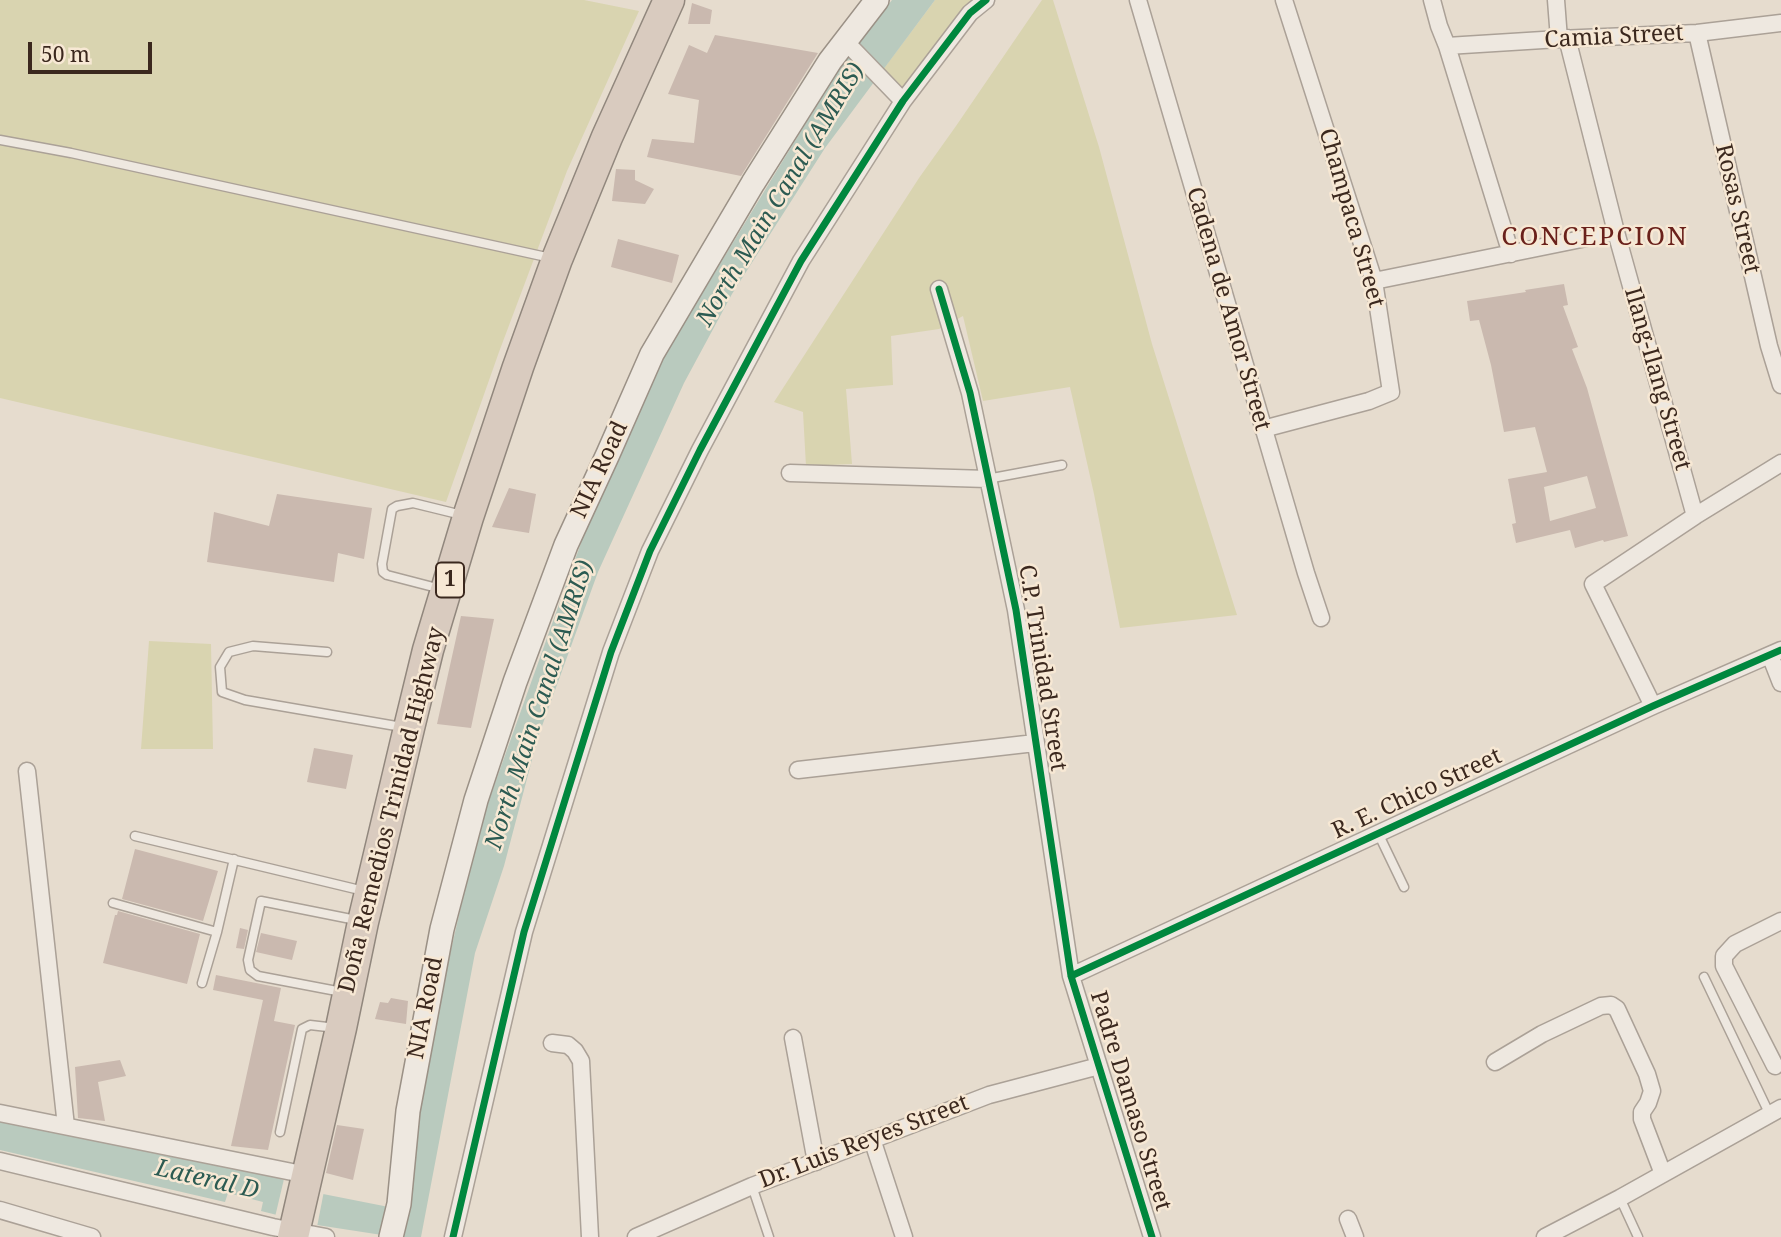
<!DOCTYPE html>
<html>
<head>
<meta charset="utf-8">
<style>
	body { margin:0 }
	#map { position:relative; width:1781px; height:1237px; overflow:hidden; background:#e6dcce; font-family:"Noto Serif",serif }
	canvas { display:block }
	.scale { position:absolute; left:28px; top:42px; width:124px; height:32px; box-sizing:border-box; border:4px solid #3b281e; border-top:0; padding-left:9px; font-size:21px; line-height:24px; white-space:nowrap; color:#3b281e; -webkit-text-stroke:5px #f7e8d4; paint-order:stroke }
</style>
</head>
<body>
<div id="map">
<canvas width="1781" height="1237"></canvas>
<div class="scale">50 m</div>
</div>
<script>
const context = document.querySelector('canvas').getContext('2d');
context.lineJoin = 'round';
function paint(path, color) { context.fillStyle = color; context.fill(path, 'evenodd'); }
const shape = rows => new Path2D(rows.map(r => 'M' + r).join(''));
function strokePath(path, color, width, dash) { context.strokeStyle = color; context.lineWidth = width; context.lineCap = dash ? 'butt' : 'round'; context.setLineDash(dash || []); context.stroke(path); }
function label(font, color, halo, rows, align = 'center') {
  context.font = font + ' "Noto Serif",serif'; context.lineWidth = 5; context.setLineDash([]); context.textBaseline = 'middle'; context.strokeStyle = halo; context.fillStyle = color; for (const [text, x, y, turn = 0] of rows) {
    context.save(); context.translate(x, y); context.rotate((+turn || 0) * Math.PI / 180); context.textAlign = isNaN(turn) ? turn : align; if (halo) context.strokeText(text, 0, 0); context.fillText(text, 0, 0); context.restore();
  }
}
paint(shape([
	[0,0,584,0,639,11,567,171,499,352,446,502,0,398],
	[935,0,973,0,904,91,882,71],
	[1042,0,1053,0,1099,147,1152,344,1237,615,1120,628,1094,494,1070,387,983,401,963,316,939,329,891,336,893,385,846,389,852,464,806,466,803,412,774,402,919,178,956,126],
	[149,641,211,644,213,749,141,749]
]), '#d9d4b0');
paint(shape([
	[892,0,935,0,825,148,732,294,684,383,598,572,538,737,504,866,475,953,421,1237,395,1237,317,1225,261,1211,263,1202,228,1193,225,1202,0,1150,0,1121,271,1175,313,1192,404,1210,422,1076,479,828,591,515,656,369,843,62]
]), '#b9cabe');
paint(shape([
	[284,1179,324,1191,317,1227,275,1217]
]), '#e6dcce');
paint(shape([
	[692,3,712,10,710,24,688,24],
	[715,35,818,53,741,176,647,157,652,139,694,143,699,100,668,94,689,45,707,53],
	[616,169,635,170,635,180,654,189,645,204,612,201],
	[618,239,679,255,672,283,611,267],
	[1564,284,1568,305,1563,306,1578,347,1572,349,1587,388,1628,536,1604,542,1603,540,1575,548,1570,530,1516,543,1512,524,1516,523,1508,479,1547,472,1535,427,1504,432,1491,365,1479,320,1470,321,1467,301,1526,292,1525,290],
	[1587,476,1596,508,1550,521,1544,487],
	[509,488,536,494,529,533,492,527],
	[277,494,372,508,364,559,338,553,334,582,207,562,214,512,269,526],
	[461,616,494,619,471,728,437,724],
	[314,748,353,755,346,789,307,782],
	[135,849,218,871,203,921,122,899],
	[118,911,200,934,187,984,103,963,115,915,117,915],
	[240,928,248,930,244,949,236,948],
	[261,933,297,941,292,960,256,952],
	[216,975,281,988,274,1021,295,1025,268,1150,231,1146,263,1000,213,990],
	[391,998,408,1001,406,1024,375,1019,380,1002,388,1003],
	[120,1060,126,1076,98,1082,105,1121,78,1118,75,1067],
	[337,1125,364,1129,353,1180,326,1173]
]), '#cab9af');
const lane = shape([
	[0,140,71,153,551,258],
	[987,479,1062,465],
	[441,589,387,575,383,572,382,564,392,509,397,506,413,503,462,515],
	[327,652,253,646,229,652,220,667,222,692,245,700,402,727],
	[1378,833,1404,887],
	[135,836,364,891],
	[113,903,217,932],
	[1704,977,1770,1115],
	[202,983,217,932,234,859],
	[342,992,258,976,250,970,248,960,261,901,356,920],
	[280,1132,302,1029,310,1025,336,1028],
	[752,1186,769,1237],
	[1620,1198,1638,1237]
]);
const street = shape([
	[1138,0,1306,573,1321,618],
	[1432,0,1439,26,1447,46,1511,254],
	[1556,0,1559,39],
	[1697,33,1769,346,1781,385],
	[1567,38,1616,232,1695,516],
	[845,41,903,101],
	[1447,46,1559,39,1697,33,1781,23],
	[1374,281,1616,232],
	[939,289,970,393,1016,610,1071,976,1152,1237],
	[1263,429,1369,401,1391,392,1374,281,1284,0],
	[790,473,987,479],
	[1770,655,1781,683],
	[1653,706,1593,584,1695,516,1781,463],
	[798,770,1035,743],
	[27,771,66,1126],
	[1071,976,1653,706,1781,650],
	[793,1038,816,1162],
	[552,1043,568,1045,575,1051,581,1061,590,1237],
	[1495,1062,1542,1034,1601,1006,1611,1005,1617,1009,1647,1074,1652,1091,1648,1103,1642,1112,1642,1119,1663,1174],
	[1775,1066,1724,966,1724,956,1735,944,1781,921],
	[0,1113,307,1175],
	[872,1139,904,1237],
	[0,1161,273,1227,326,1237],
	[0,1210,92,1237],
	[1348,1219,1355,1237],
	[453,1237,524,932,611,652,650,551,700,450,801,261,903,101,970,13,986,0],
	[636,1237,752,1186,989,1095,1099,1066],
	[1545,1237,1620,1198,1781,1108]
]);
const secondary = shape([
	[391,1237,399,1204,408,1111,442,929,476,800,515,682,566,545,608,454,652,354,753,183,830,61,877,0]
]);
const highway = shape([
	[293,1237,341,1028,363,922,409,728,428,650,468,517,518,367,557,259,607,137,669,0]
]);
strokePath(lane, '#aba197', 11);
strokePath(street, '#aba197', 19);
strokePath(secondary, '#9b9186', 26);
strokePath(highway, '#91877d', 33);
strokePath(lane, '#eee8e0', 8);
strokePath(street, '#eee8e0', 16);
strokePath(secondary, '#eee8e0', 23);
strokePath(highway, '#d9cbbf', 30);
strokePath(shape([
	[939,289,970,393,1016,610,1071,976,1152,1237],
	[1071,976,1653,706,1781,650],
	[453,1237,524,932,611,652,650,551,700,450,801,261,903,101,970,13,986,0]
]), '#00873e', 7);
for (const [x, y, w] of [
	[450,580,28]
]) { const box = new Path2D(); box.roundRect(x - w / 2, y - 17.5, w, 35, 5); context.fillStyle = '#f7e8d4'; context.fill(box); strokePath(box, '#3b281e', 2); }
label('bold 21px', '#3b281e', null, [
	["1",450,580]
]);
label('23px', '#3b281e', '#f7e8d4', [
	["Camia Street",1614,37,-3],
	["Rosas Street",1737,209,77],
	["Champaca Street",1351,218,74],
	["Cadena de Amor Street",1228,309,74],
	["Ilang-Ilang Street",1657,379,74],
	["NIA Road",600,470,-65],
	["C.P. Trinidad Street",1042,668,81],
	["R. E. Chico Street",1417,794,-25],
	["Doña Remedios Trinidad Highway",392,810,-76],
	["NIA Road",426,1008,-79],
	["Padre Damaso Street",1130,1101,73],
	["Dr. Luis Reyes Street",864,1142,-21]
]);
label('italic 24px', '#2c5b52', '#f7e8d4', [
	["North Main Canal (AMRIS)",781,195,-59],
	["North Main Canal (AMRIS)",540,705,-72],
	["Lateral D",207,1180,13]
]);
context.letterSpacing = '2px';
label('26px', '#6a211b', '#f7e8d4', [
	["CONCEPCION",1595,238]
]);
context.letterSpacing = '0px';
</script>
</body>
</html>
